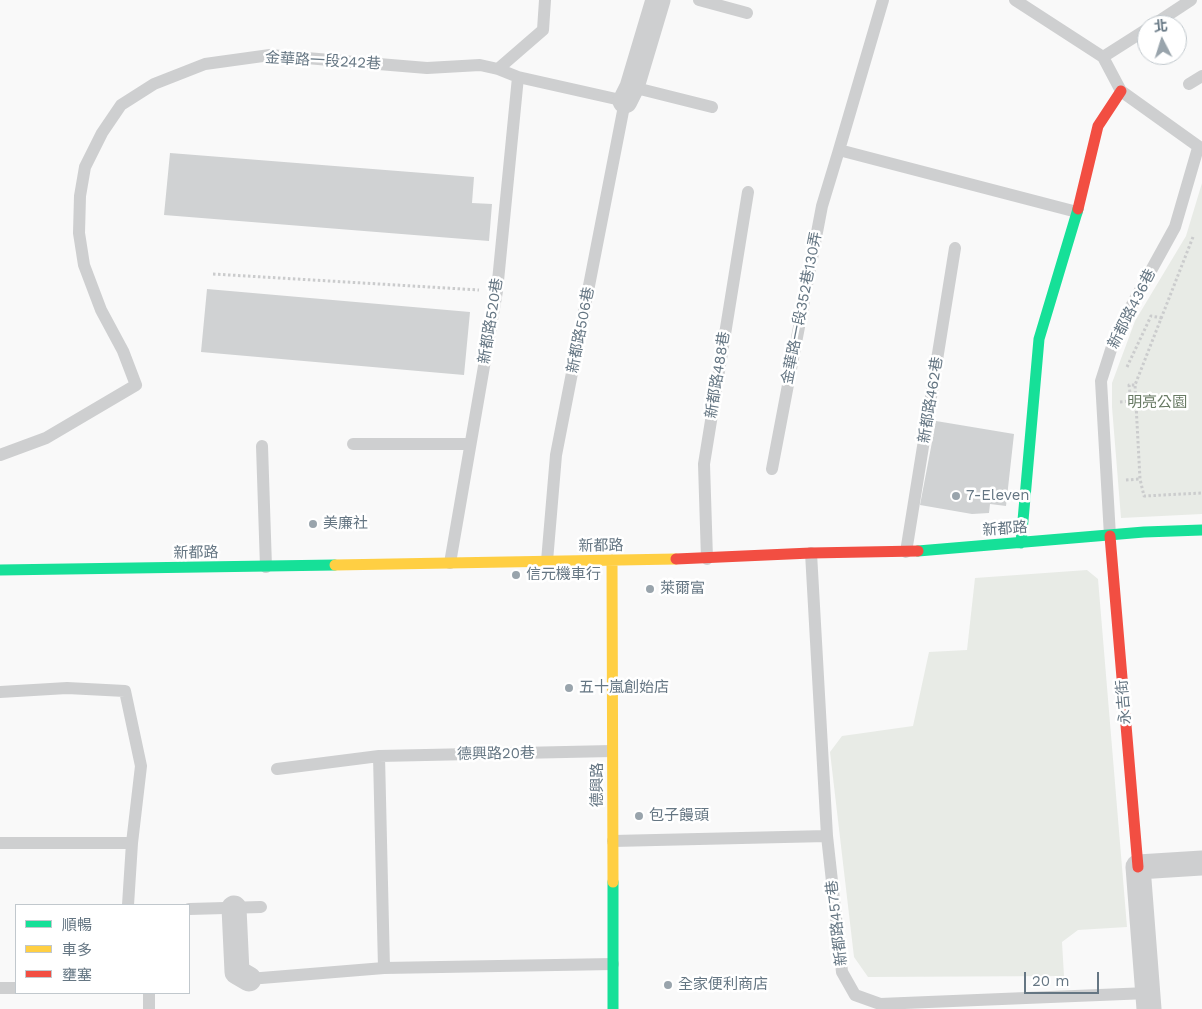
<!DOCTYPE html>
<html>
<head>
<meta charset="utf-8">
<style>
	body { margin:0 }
	#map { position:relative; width:1202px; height:1009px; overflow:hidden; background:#f9f9f9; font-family:"Work Sans","Noto Sans TC",sans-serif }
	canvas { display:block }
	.legend { position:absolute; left:15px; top:904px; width:175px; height:90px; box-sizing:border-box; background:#fff; border:1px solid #c1c8cd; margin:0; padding:6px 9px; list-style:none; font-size:15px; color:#657683 }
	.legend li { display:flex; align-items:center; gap:10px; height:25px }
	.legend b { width:25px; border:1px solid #c1c8cd }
	.north { position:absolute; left:1137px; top:15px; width:50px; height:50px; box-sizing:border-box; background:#fff; border:1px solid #c1c8cd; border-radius:50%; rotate:355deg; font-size:14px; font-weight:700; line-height:20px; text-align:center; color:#657683 }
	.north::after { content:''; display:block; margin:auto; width:18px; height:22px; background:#99a4ac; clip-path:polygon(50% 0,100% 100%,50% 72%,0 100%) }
	.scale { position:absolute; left:1024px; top:972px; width:75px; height:22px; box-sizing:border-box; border:2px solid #657683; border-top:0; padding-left:6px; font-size:15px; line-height:18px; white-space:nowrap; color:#657683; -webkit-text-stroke:4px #fff; paint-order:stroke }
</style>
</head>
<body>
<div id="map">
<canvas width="1202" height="1009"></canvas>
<ul class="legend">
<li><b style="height:6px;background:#16e098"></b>順暢</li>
<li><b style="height:6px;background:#ffcf43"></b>車多</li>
<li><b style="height:6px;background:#f24e42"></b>壅塞</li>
</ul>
<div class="north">北</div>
<div class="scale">20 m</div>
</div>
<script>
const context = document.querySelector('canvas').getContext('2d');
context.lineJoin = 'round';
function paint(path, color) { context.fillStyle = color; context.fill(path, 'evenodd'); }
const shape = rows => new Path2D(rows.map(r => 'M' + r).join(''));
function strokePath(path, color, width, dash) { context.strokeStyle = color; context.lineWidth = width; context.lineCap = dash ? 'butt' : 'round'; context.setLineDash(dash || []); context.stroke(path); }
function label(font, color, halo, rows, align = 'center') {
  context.font = font + ' "Work Sans","Noto Sans TC",sans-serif'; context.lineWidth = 5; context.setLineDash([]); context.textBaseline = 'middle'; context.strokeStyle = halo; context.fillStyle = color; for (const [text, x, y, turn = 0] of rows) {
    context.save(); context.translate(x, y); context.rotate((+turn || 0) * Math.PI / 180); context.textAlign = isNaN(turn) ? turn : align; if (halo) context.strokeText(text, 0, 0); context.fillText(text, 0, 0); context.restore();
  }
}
paint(shape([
	[1202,183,1202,514,1121,518,1112,407,1112,383,1135,321,1186,236],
	[1087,570,1098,579,1127,927,1078,930,1062,942,1064,976,868,977,854,957,830,752,842,736,913,726,929,652,967,650,975,578]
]), '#e8ebe6');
paint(shape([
	[170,153,474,177,472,203,492,204,489,241,164,215],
	[207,289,470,312,464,375,201,352],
	[936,421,1014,434,1006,506,990,504,989,513,972,514,920,505]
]), '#d0d2d3');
strokePath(shape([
	[1193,237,1135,385,1140,479,1144,496,1202,493],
	[213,274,479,290],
	[1127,367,1151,316,1162,318],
	[1120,402,1131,401,1129,385,1135,385],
	[1126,480,1140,479]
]), '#cbcccd', 3, [2.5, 2.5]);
strokePath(shape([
	[699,0,747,13],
	[883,0,839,150,1077,212],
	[1015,0,1103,57,1121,91,1202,149],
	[1153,25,1191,0],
	[1103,57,1147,29],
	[498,69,543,30,545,0],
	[1189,84,1202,76],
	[632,87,712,107],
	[353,444,470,444],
	[262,446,266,567],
	[0,455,46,438,136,385,123,351,101,310,84,265,79,233,80,196,85,167,102,133,121,105,154,84,205,64,270,55,427,68,480,65,498,69,518,77,625,101,556,455,547,561],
	[772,469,822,206,839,150],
	[1110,536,1101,381,1116,334,1175,227,1198,148],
	[906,552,955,248],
	[811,553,827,836,842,972,855,995,880,1004,1148,993],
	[707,559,704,464,748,192],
	[450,563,497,291,518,77],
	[0,692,67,688,125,691,141,766,132,843,128,905],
	[379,756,384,968],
	[277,769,379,756,612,751],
	[613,841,827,836],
	[0,843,132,843],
	[189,909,261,907],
	[249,979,384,968,613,964],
	[0,988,16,988],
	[149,993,149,1009]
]), '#cecfd0', 12);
strokePath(shape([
	[625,101,632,87,658,0],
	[234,908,237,972,249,979],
	[1149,1009,1138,867,1202,863]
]), '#cecfd0', 25);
strokePath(shape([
	[1021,543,1039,339,1078,209],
	[918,551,1144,532,1202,530],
	[0,570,335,565],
	[613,882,613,1009]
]), '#16e098', 11);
strokePath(shape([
	[612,560,613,882],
	[335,565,676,559]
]), '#ffcf43', 11);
strokePath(shape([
	[1078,209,1098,126,1121,91],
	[1110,536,1138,867],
	[676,559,811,553,918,551]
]), '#f24e42', 11);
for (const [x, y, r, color] of [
	[956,496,5,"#99a4ac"],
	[313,524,5,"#99a4ac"],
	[516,575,5,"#99a4ac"],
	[650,589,5,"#99a4ac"],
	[569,688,5,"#99a4ac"],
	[639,816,5,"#99a4ac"],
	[668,985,5,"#99a4ac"]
]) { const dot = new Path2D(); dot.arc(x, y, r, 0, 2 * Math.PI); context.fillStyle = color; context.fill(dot); strokePath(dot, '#fff', 2); }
label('15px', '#657683', '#fff', [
	["金華路一段242巷",323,61,3],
	["金華路一段352巷130弄",802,308,-79],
	["新都路436巷",1132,309,-63],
	["新都路520巷",491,321,-81],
	["新都路506巷",581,330,-79],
	["新都路488巷",718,375,-81],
	["新都路462巷",931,400,-81],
	["新都路",1005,529,-4],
	["新都路",601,546,-1],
	["新都路",196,553,-1],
	["永吉街",1124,702,-95],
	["德興路20巷",496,754,-1],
	["德興路",598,785,-90],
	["新都路457巷",837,923,-97]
]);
label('15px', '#687a64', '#fff', [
	["明亮公園",1157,403]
]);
label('15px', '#657683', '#fff', [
	["7-Eleven",966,496],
	["美廉社",323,524],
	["信元機車行",526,575],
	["萊爾富",660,589],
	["五十嵐創始店",579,688],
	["包子饅頭",649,816],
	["全家便利商店",678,985]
], 'left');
</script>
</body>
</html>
